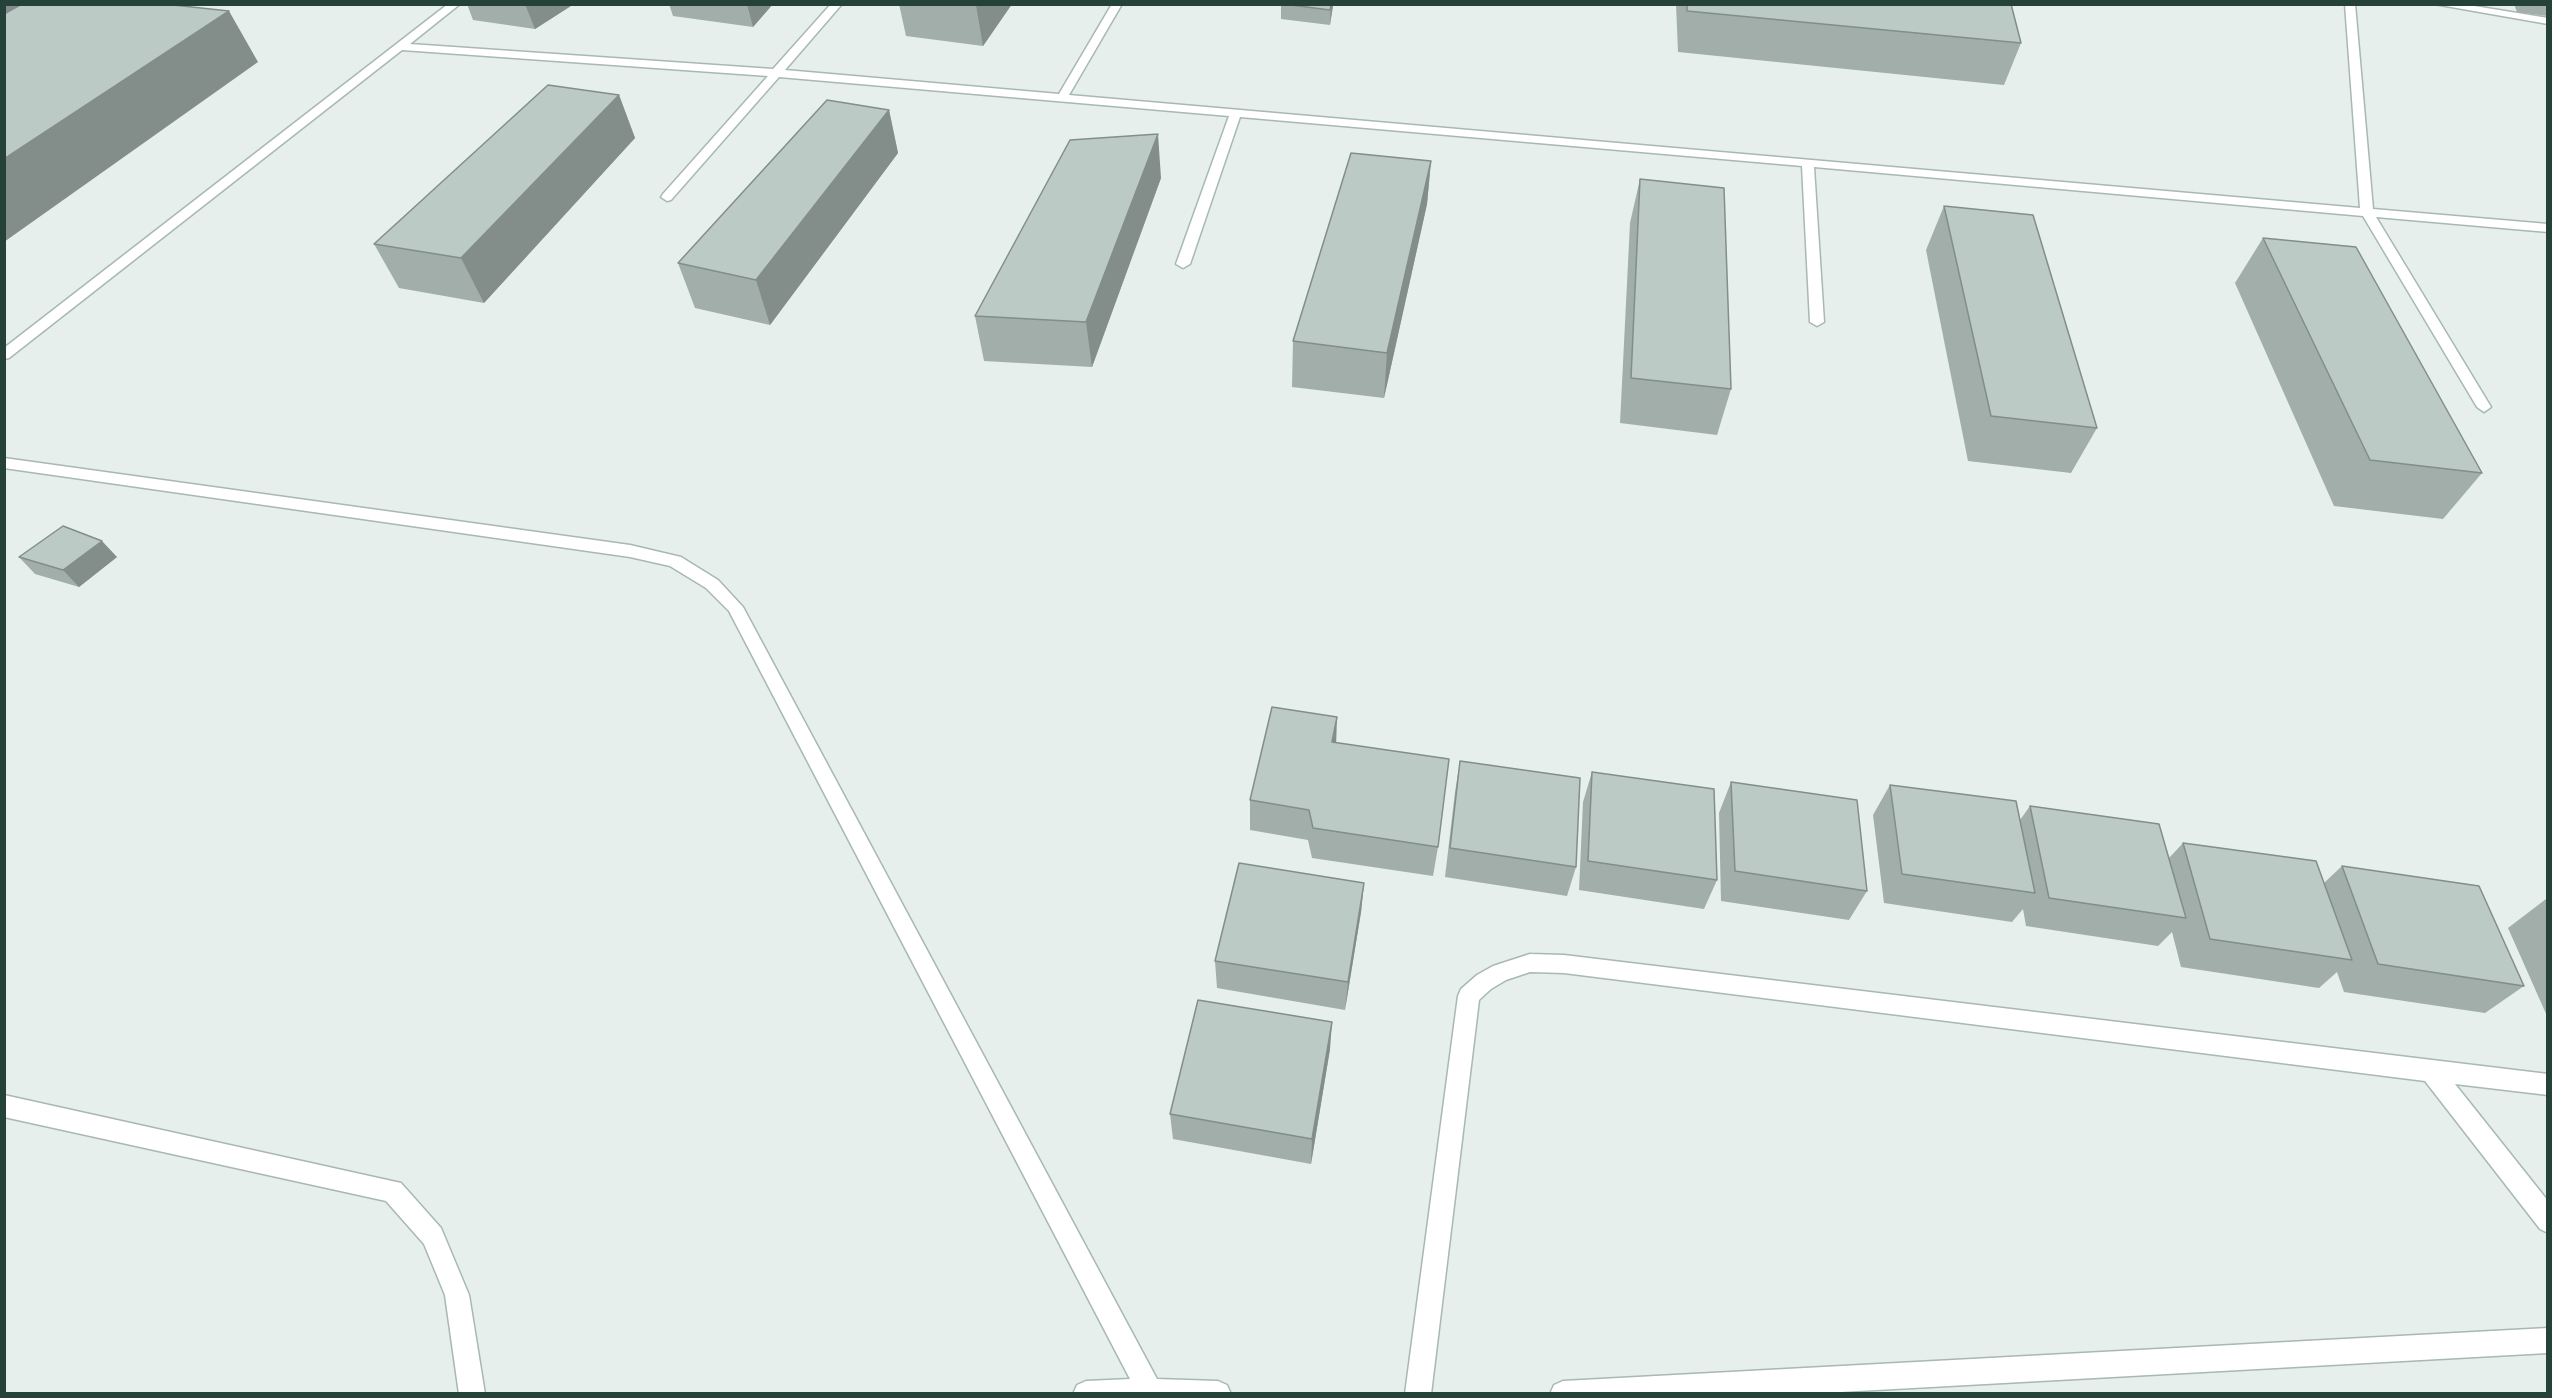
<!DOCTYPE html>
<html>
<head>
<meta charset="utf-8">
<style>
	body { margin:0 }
	#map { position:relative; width:2552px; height:1398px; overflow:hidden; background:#e6efeb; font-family:Montserrat,sans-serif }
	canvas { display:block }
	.frame { position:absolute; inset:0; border:6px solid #24423a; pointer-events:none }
</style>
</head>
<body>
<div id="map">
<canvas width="2552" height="1398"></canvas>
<div class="frame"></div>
</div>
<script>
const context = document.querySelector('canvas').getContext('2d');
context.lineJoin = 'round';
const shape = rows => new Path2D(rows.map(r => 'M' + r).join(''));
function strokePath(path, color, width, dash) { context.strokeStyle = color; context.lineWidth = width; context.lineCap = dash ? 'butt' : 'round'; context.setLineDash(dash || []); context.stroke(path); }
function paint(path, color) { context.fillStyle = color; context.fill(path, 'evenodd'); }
const minor = shape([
	[448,4,460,4,410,44,773,69,831,4,842,4,785,70,1059,94,1112,4,1122,4,1069,95,2360,208,2345,4,2355,4,2373,209,2548,224,2548,232,2376,217,2491,407,2484,412,2477,407,2363,216,1814,167,1824,322,1817,326,1810,322,1802,166,1240,117,1190,264,1183,268,1176,264,1229,116,779,77,671,200,667,201,661,197,663,194,768,76,402,50,9,358,4,359,4,348,448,4],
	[2434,4,2462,4,2548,18,2548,24,2434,4],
	[4,458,630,545,681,557,718,580,743,607,1157,1379,1218,1381,1227,1385,1231,1394,1073,1394,1077,1385,1086,1381,1130,1379,729,611,706,588,670,566,630,557,4,468,4,458],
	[1530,954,1564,955,2548,1074,2548,1095,2455,1084,2548,1201,2548,1233,2540,1229,2425,1081,1564,973,1530,972,1506,980,1491,989,1479,1000,1431,1394,1405,1394,1458,996,1461,989,1477,975,1493,966,1530,954],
	[4,1095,401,1183,441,1228,469,1295,485,1394,459,1394,445,1295,424,1244,386,1201,4,1117,4,1095],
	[2548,1328,2548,1353,1804,1394,1550,1394,1554,1385,1563,1381,2548,1328]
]);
strokePath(minor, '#a8b8b2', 3);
paint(minor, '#fff');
paint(shape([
	[467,4,574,4,535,29,473,20],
	[669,4,773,4,753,27,673,16],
	[899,4,1012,4,983,46,906,36],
	[1281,4,1333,4,1330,25,1281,19],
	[1676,4,2011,4,2021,43,2004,85,1678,52],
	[2514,4,2547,4,2547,16,2517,12],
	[619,95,635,138,484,303,399,288,374,244],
	[889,110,898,153,770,325,695,308,678,263],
	[1431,161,1427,204,1384,398,1292,387,1293,341],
	[1161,178,1092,367,984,361,975,316],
	[1640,179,1731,389,1717,435,1620,423,1630,223],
	[1944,206,2097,428,2071,473,1968,461,1926,250],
	[2263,238,2482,473,2443,519,2334,506,2235,283],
	[19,557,117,557,79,587,35,574],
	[1336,742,1438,847,1433,876,1312,858,1308,840,1250,830,1250,800],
	[1460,761,1576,867,1567,896,1445,877,1455,792],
	[1592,772,1717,880,1704,909,1579,890,1583,802],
	[1731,782,1867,891,1849,920,1721,901,1719,813],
	[1890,785,2020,820,2030,806,2169,858,2183,843,2324,883,2342,866,2524,986,2485,1013,2344,992,2337,972,2319,988,2181,967,2172,932,2158,946,2026,926,2023,909,2012,922,1884,903,1873,815],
	[1364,883,1361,912,1345,1010,1217,988,1215,961],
	[2546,899,2547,899,2547,1016,2508,928],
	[1330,1049,1311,1164,1173,1139,1170,1114]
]), '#a1aea9');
paint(shape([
	[4,4,36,4,4,45],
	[525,4,574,4,535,29],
	[747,4,773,4,753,27],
	[977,4,1012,4,983,46,976,5],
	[1331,4,1333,4,1333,6,1330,25],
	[229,11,258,62,4,242,4,159],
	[619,95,635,138,484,303,461,258],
	[889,110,898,153,770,325,756,280],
	[1158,134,1161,178,1092,367,1086,322],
	[1431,161,1427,204,1384,398,1387,353],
	[102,541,117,557,79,587,63,570],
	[1337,717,1336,748,1332,742],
	[1364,883,1361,912,1345,1010,1348,982],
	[1332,1022,1330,1049,1311,1164,1312,1139]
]), '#838d89');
const building = shape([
	[22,4,164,4,229,11,4,159,4,14,22,4],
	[1283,4,1331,4,1330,10,1283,4],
	[1687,4,2011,4,2021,43,1687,11,1687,4],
	[548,85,619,95,461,258,374,244,548,85],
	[827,100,889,110,756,280,678,263,827,100],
	[1158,134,1086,322,975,316,1070,140,1158,134],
	[1351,153,1431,161,1387,353,1293,341,1351,153],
	[1640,179,1724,188,1731,389,1631,378,1640,179],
	[1944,206,2033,215,2097,428,1991,416,1944,206],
	[2263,238,2356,247,2482,473,2370,460,2263,238],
	[63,526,102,541,63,570,19,557,63,526],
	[1272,707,1337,717,1332,742,1449,759,1438,847,1313,828,1309,810,1250,800,1272,707],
	[1460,761,1580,778,1576,867,1450,848,1460,761],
	[1592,772,1714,789,1717,880,1588,861,1592,772],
	[1731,782,1857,800,1867,891,1735,871,1731,782],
	[1890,785,2016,801,2035,893,1902,874,1890,785],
	[2030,806,2159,824,2186,918,2049,898,2030,806],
	[2183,843,2316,861,2352,960,2210,939,2183,843],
	[1239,863,1364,883,1348,982,1215,961,1239,863],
	[2342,866,2479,886,2524,986,2378,964,2342,866],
	[1198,1000,1332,1022,1312,1139,1170,1114,1198,1000]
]);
paint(building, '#bbcac4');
strokePath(building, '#838d89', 1.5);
</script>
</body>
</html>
